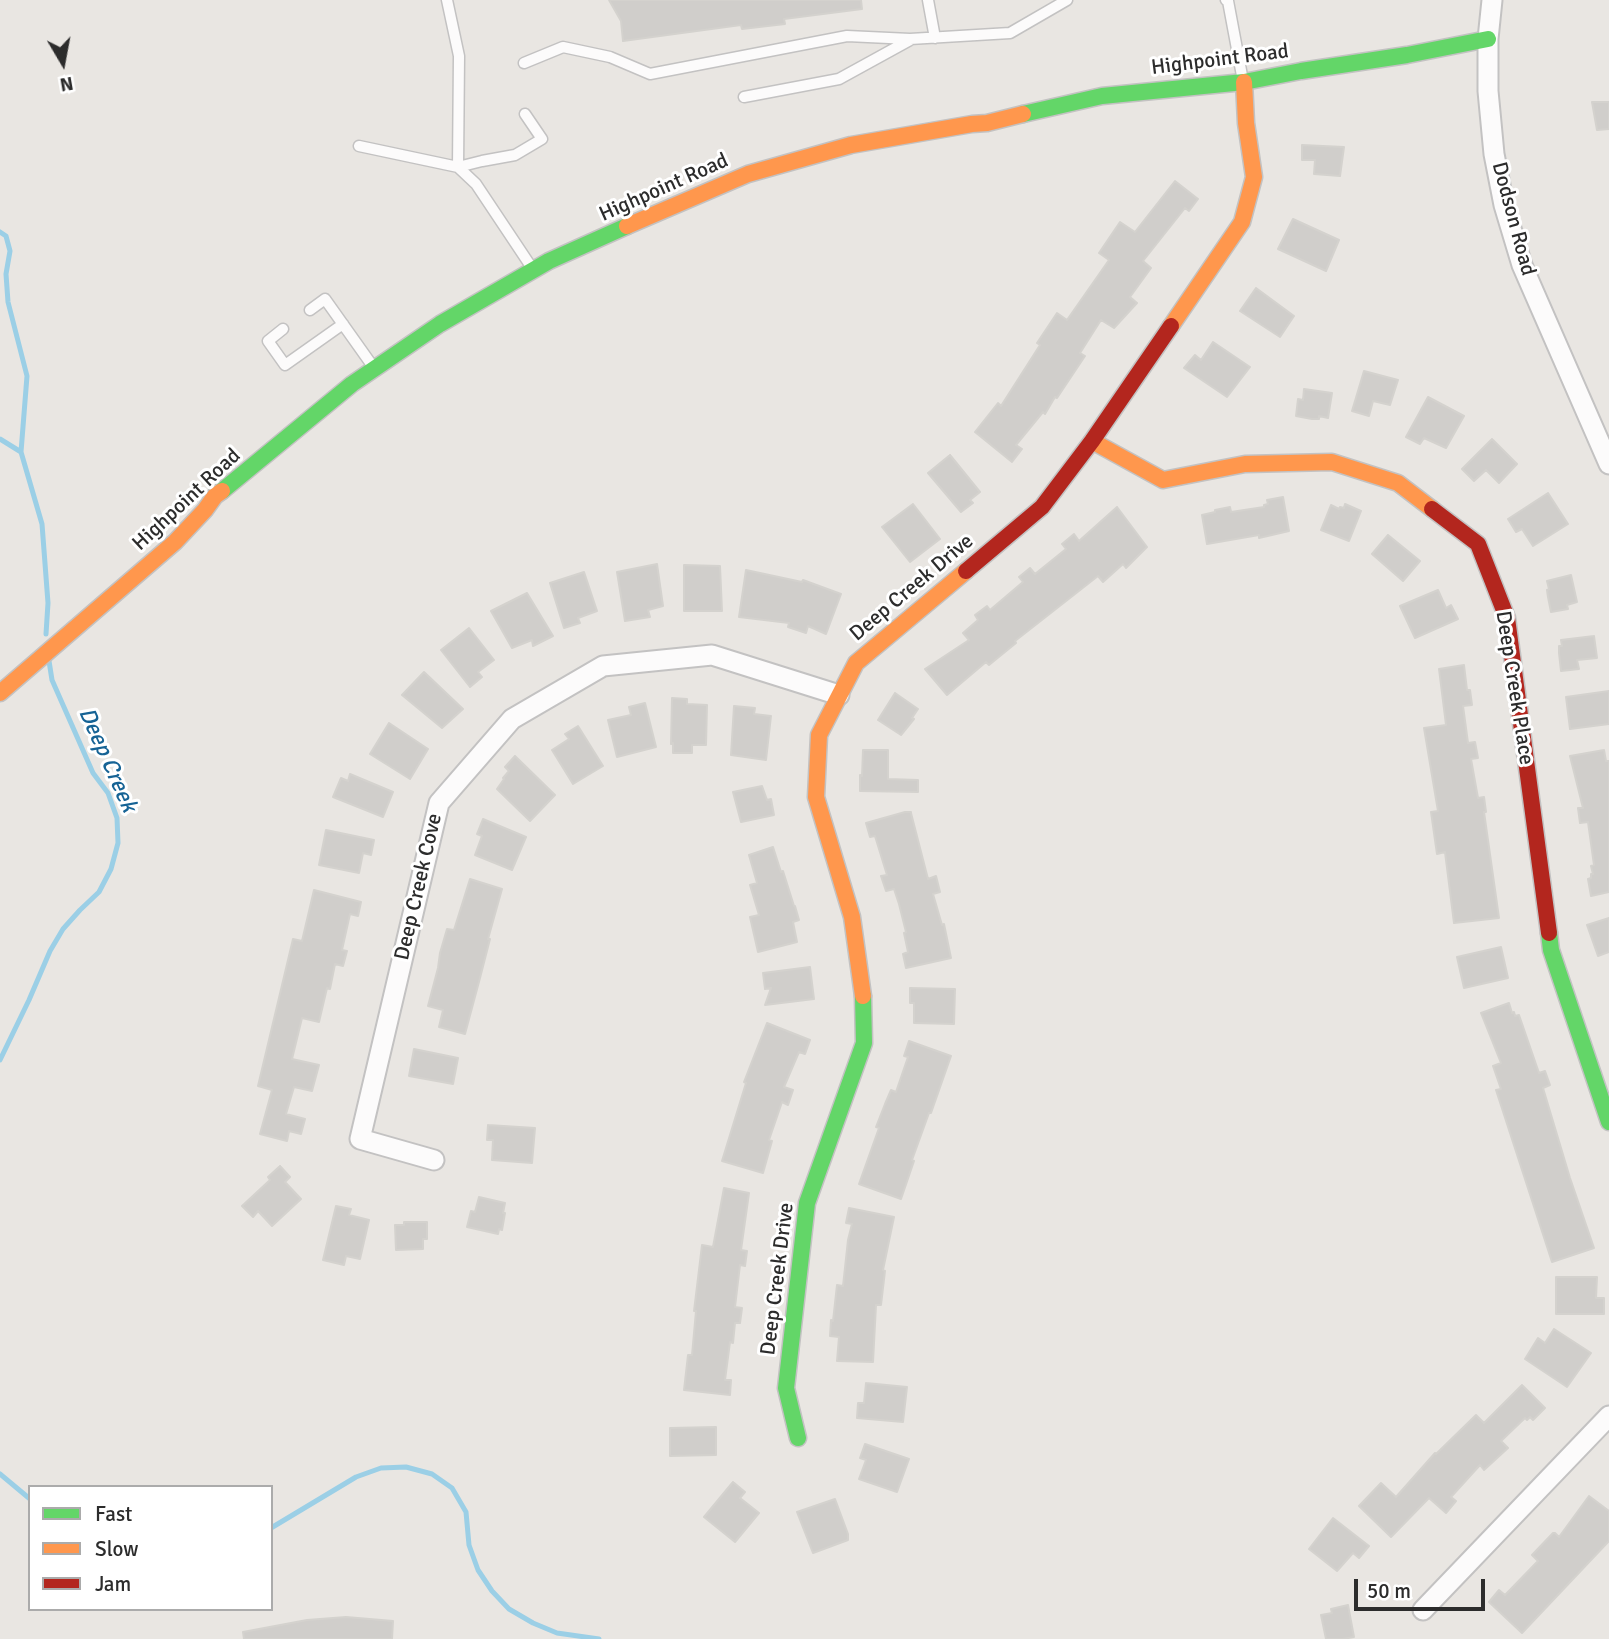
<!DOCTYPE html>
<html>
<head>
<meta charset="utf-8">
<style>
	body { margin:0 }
	#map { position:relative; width:1609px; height:1639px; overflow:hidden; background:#e9e6e2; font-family:Signika,sans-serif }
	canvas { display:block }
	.legend { position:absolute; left:28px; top:1485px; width:245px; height:126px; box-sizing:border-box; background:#fff; border:2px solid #ababab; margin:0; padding:9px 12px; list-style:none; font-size:21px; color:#2c2c2c }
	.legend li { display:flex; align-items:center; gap:14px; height:35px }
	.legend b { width:35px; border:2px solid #ababab }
	.north { position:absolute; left:28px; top:28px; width:70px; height:70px; -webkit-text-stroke:5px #fff; paint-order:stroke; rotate:170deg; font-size:19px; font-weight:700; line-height:28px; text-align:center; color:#2c2c2c }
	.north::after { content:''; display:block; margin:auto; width:24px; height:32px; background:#2c2c2c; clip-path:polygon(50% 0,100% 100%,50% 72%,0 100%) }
	.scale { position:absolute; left:1354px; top:1579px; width:131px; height:32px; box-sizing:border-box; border:4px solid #2c2c2c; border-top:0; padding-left:9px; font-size:21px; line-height:24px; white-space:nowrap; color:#2c2c2c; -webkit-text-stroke:5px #fff; paint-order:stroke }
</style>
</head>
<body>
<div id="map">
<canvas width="1609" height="1639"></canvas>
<ul class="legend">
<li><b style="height:9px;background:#63d668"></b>Fast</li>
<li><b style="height:9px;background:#ff974d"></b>Slow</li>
<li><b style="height:9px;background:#b3261e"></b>Jam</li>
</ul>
<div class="north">N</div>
<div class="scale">50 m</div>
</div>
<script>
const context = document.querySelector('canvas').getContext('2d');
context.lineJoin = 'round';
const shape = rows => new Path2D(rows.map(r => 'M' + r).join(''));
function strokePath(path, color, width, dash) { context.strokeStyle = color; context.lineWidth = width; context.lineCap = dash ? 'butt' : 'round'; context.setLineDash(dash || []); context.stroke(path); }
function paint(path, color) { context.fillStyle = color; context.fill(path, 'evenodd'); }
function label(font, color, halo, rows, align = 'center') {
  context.font = font + ' Signika,sans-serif'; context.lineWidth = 6; context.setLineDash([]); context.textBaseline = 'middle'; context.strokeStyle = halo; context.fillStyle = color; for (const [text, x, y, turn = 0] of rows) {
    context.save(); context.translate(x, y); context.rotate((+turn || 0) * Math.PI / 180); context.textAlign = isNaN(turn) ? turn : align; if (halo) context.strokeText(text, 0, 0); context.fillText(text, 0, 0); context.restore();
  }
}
strokePath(shape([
	[0,232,6,236,10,251,6,274,8,302,27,376,21,452,42,524,48,603,46,634],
	[0,439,21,452],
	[0,1060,29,1000,50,951,63,929,80,910,99,892,111,869,118,843,117,818,108,793,93,773,52,680,49,661],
	[0,1474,30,1499],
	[271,1528,356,1477,381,1468,406,1467,432,1474,452,1488,466,1512,469,1545,478,1570,492,1591,509,1609,533,1623,557,1633,599,1639]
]), '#9bcfe6', 5);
const building = shape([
	[609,0,861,0,862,9,784,19,785,24,742,29,741,25,623,41,621,21,609,0],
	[1592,102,1609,102,1609,129,1597,130,1592,102],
	[1302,145,1344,147,1340,176,1314,174,1315,160,1302,160,1302,145],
	[1175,181,1198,199,1189,211,1185,208,1143,261,1151,268,1130,297,1137,303,1114,328,1101,320,1080,353,1085,356,1057,398,1055,397,1045,414,1043,412,1016,445,1022,449,1012,462,975,432,998,403,1001,406,1040,345,1037,343,1057,313,1067,320,1109,260,1099,253,1120,222,1135,232,1175,181],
	[1293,219,1339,240,1326,271,1278,249,1293,219],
	[1256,288,1294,316,1280,337,1240,311,1256,288],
	[1213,342,1250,367,1227,397,1184,368,1195,355,1201,360,1213,342],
	[1364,371,1398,380,1390,405,1373,401,1369,416,1352,411,1364,371],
	[1304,389,1332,393,1328,418,1319,416,1319,419,1312,419,1296,416,1298,399,1303,400,1304,389],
	[1428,397,1464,416,1446,448,1424,438,1420,444,1406,437,1428,397],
	[1492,439,1517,464,1499,483,1486,470,1474,481,1462,469,1492,439],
	[950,455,980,492,970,500,973,503,961,512,928,473,950,455],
	[1548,493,1568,524,1533,546,1522,529,1516,532,1508,519,1548,493],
	[1283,497,1289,531,1259,538,1259,535,1207,544,1202,515,1215,512,1215,510,1230,507,1231,512,1264,507,1264,505,1268,504,1267,500,1283,497],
	[913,504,940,539,910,562,882,527,913,504],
	[1345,504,1361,511,1349,541,1321,530,1331,505,1339,509,1340,507,1344,508,1345,504],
	[1117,507,1147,547,1126,568,1123,564,1103,582,1098,576,1015,641,1016,643,989,665,986,662,947,695,925,669,969,640,963,633,978,620,975,615,987,606,990,610,1023,582,1019,577,1030,568,1035,574,1066,549,1062,544,1074,534,1079,541,1117,507],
	[1388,535,1420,561,1403,581,1372,554,1388,535],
	[657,564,663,606,648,610,650,617,625,621,617,572,657,564],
	[684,565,720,566,722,611,684,611,684,565],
	[746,570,802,582,803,580,841,594,826,634,808,626,806,633,788,627,789,623,739,617,746,570],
	[584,572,597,611,578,618,580,623,564,628,550,583,584,572],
	[1571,575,1577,602,1567,605,1568,609,1551,612,1548,597,1547,590,1549,589,1547,581,1571,575],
	[1438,590,1446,608,1451,605,1458,619,1415,638,1400,606,1438,590],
	[527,593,553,636,533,646,532,640,512,648,491,611,527,593],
	[469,628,494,660,478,672,482,677,470,687,441,650,469,628],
	[1594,636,1597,658,1577,660,1579,669,1561,671,1559,653,1559,646,1562,646,1561,640,1594,636],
	[1464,665,1467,690,1470,690,1472,705,1463,706,1468,743,1475,742,1478,758,1471,759,1478,798,1484,797,1486,812,1484,812,1499,918,1454,923,1445,852,1437,854,1431,812,1438,811,1424,728,1446,725,1439,669,1464,665],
	[424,672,463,709,442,728,402,695,424,672],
	[1609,691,1609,724,1570,729,1566,697,1609,691],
	[895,693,918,709,912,718,914,719,901,735,878,720,895,693],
	[672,698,687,699,687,704,707,705,706,745,692,745,692,753,673,753,673,743,671,744,672,698],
	[645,703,656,747,617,757,608,720,631,715,629,707,645,703],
	[734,706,755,708,754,714,771,716,766,760,731,755,734,706],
	[389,723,428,749,410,779,370,754,389,723],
	[578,726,603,766,573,784,552,750,569,739,565,734,578,726],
	[863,750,888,750,888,779,918,780,918,792,860,791,860,775,862,776,863,750],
	[1604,750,1606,761,1609,761,1609,892,1591,896,1588,879,1591,878,1591,874,1593,874,1591,866,1594,865,1588,822,1580,823,1578,808,1583,808,1570,756,1604,750],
	[515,756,555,795,530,821,497,789,504,779,503,778,509,771,505,767,515,756],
	[350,774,393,792,383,817,333,797,341,778,348,781,350,774],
	[762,786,767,800,771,799,774,815,741,822,733,792,762,786],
	[905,812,911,812,911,813,928,879,936,876,940,892,933,894,942,925,944,924,951,958,906,968,903,954,908,952,904,933,906,932,899,904,894,889,886,891,881,876,887,875,875,836,870,837,866,823,905,812],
	[483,819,526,837,512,870,475,855,482,836,477,834,483,819],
	[326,830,374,840,371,855,363,853,359,873,319,865,326,830],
	[773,847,781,872,783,871,794,906,795,906,799,920,793,922,797,942,758,952,750,917,759,915,750,885,757,883,749,855,773,847],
	[470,879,502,889,488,939,490,939,480,978,465,1034,439,1027,443,1010,428,1006,438,968,440,953,447,929,454,930,470,879],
	[314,890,361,902,358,916,350,914,342,950,347,951,343,966,335,964,330,989,327,988,319,1022,302,1018,292,1059,319,1065,312,1091,294,1087,286,1114,305,1119,301,1134,289,1131,287,1141,260,1134,272,1090,258,1086,293,939,302,941,314,890],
	[1609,918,1609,952,1598,956,1587,925,1609,918],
	[1501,947,1508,978,1464,988,1457,957,1501,947],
	[810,967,814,999,765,1005,771,988,765,989,763,973,810,967],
	[910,988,955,989,954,1024,914,1023,914,1003,910,1003,910,988],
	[1509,1003,1512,1013,1514,1012,1515,1016,1519,1015,1539,1073,1545,1071,1550,1085,1543,1088,1570,1178,1594,1248,1552,1262,1496,1090,1501,1089,1493,1066,1501,1063,1481,1013,1509,1003],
	[767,1023,810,1040,805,1054,799,1052,784,1087,793,1090,788,1105,782,1102,769,1140,772,1141,763,1173,722,1161,746,1083,744,1082,767,1023],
	[909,1041,951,1056,931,1113,929,1113,912,1160,914,1161,901,1199,859,1184,879,1128,876,1127,885,1104,891,1090,896,1092,908,1057,904,1056,909,1041],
	[414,1049,458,1058,453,1084,409,1076,414,1049],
	[488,1125,535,1128,532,1163,492,1160,493,1140,487,1140,488,1125],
	[280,1166,290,1177,285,1182,301,1199,272,1226,258,1211,253,1217,242,1206,270,1180,268,1177,280,1166],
	[724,1188,749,1193,741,1250,747,1251,745,1266,740,1265,735,1307,742,1308,740,1323,735,1323,733,1343,730,1342,725,1380,731,1380,730,1395,684,1390,688,1355,692,1355,696,1311,694,1311,702,1245,713,1247,724,1188],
	[479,1197,505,1203,503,1213,505,1213,502,1230,499,1229,498,1234,467,1227,471,1211,475,1212,479,1197],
	[336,1206,351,1209,349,1215,369,1220,360,1259,346,1256,344,1265,323,1260,336,1206],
	[849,1208,894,1217,883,1270,885,1271,881,1305,876,1305,873,1362,837,1361,839,1337,830,1336,831,1320,833,1321,837,1285,843,1286,848,1240,852,1224,846,1223,849,1208],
	[404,1222,427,1222,427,1239,423,1239,423,1249,396,1250,395,1225,404,1225,404,1222],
	[1556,1277,1597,1277,1596,1298,1604,1298,1604,1314,1556,1314,1556,1277],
	[1554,1329,1591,1353,1567,1387,1525,1359,1538,1338,1545,1343,1554,1329],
	[866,1383,907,1387,903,1422,857,1418,858,1403,864,1403,866,1383],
	[1522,1385,1545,1408,1533,1420,1530,1417,1527,1420,1525,1418,1501,1441,1508,1448,1484,1470,1480,1465,1451,1497,1456,1501,1446,1513,1429,1498,1391,1537,1359,1506,1381,1483,1396,1497,1435,1453,1436,1454,1476,1415,1484,1423,1522,1385],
	[716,1427,716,1455,670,1456,670,1428,716,1427],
	[865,1444,909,1459,897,1492,859,1479,866,1460,860,1458,865,1444],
	[733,1482,745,1492,740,1498,759,1513,735,1542,704,1517,733,1482],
	[1589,1496,1609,1511,1609,1541,1522,1633,1489,1602,1499,1590,1505,1595,1538,1561,1532,1555,1553,1533,1555,1533,1559,1537,1589,1496],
	[835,1499,848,1534,848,1540,813,1553,797,1512,835,1499],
	[1333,1518,1369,1546,1359,1558,1353,1553,1337,1571,1309,1549,1333,1518],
	[1348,1605,1354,1637,1343,1639,1326,1639,1321,1615,1332,1613,1331,1609,1348,1605],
	[346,1617,393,1621,392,1639,244,1639,243,1632,307,1620,346,1617]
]);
paint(building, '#d0cecb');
strokePath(building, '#d4d2ce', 2);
const lane = shape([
	[928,0,935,38],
	[1226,0,1228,1,1243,81],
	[524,63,563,47,610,57,650,74,847,36,910,39,1010,33,1067,0],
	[744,97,839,79,910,40],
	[359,146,458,167,459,56,447,0],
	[458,167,476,184,532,268],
	[458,167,482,161,515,155,542,139,525,114],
	[310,310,325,299,374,368],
	[283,329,268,341,285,365,343,324]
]);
const street = shape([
	[1492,0,1488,39,1488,91,1494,154,1504,205,1522,265,1609,464],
	[434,1160,360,1139,439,803,512,719,603,666,712,655,839,695],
	[1423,1610,1609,1416]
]);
const fast = shape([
	[1023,114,1102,96,1244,82,1301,71,1407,55,1488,39],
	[222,491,352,384,440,324,549,261,627,226],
	[1549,933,1551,950,1609,1122],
	[798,1438,786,1388,807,1203,864,1043,863,996]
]);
const slow = shape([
	[627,226,748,174,851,145,972,124,987,123,1023,114],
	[1171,326,1242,222,1254,177,1246,123,1244,82],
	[1092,441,1163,480,1245,464,1332,462,1398,483,1432,509],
	[0,693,175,542,205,510,215,496,222,491],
	[863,996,852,917,816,797,819,735,856,663,966,571]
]);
const jam = shape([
	[1432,509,1478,544,1507,618,1549,933],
	[966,571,1042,507,1092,441,1171,326]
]);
strokePath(lane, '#c3c2c2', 13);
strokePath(street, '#c3c2c2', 23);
strokePath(fast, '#c3c2c2', 19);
strokePath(slow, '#c3c2c2', 19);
strokePath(jam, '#c3c2c2', 19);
strokePath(lane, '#fcfbfb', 10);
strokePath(street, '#fcfbfb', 19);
strokePath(fast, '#63d668', 16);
strokePath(slow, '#ff974d', 16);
strokePath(jam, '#b3261e', 16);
label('21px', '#2c2c2c', '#fff', [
	["Highpoint Road",1220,60,-7],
	["Highpoint Road",664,188,-24],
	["Dodson Road",1513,219,75],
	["Highpoint Road",187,500,-43],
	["Deep Creek Drive",912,588,-40],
	["Deep Creek Place",1514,688,81],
	["Deep Creek Cove",419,887,-77],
	["Deep Creek Drive",778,1279,-83]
]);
label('italic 23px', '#166395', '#fff', [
	["Deep Creek",107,760,66]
]);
</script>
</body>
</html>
